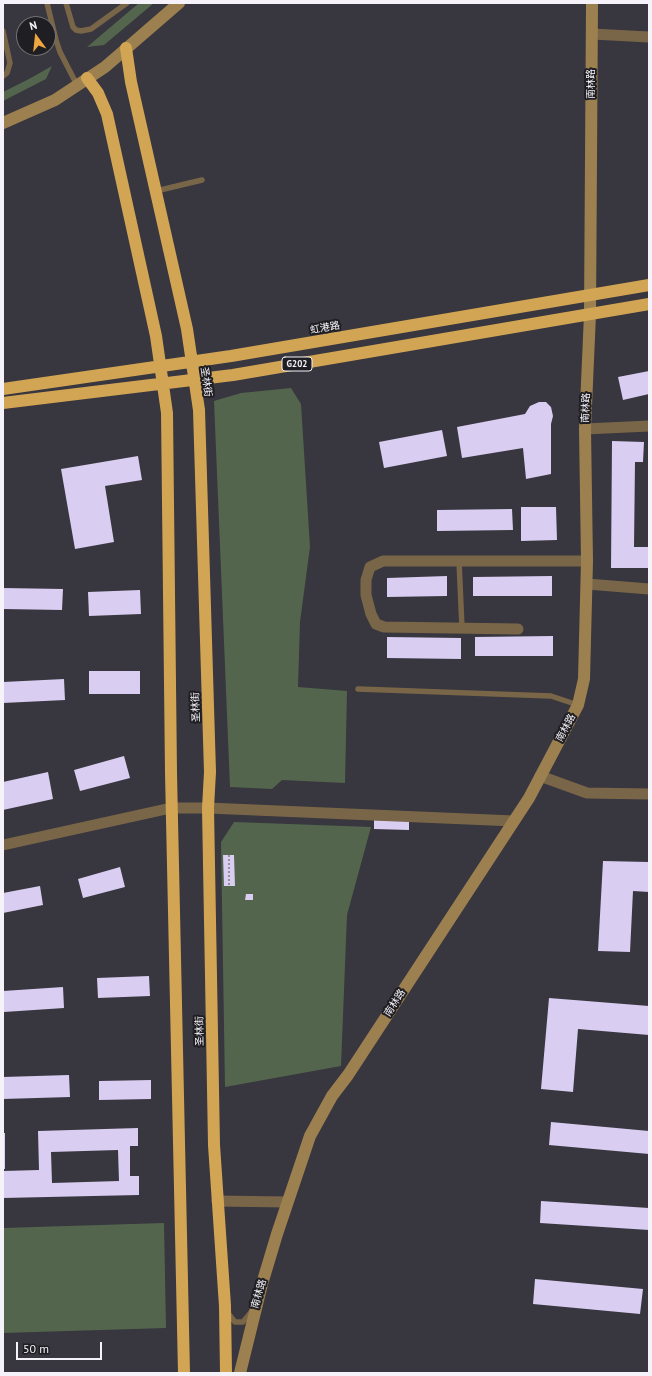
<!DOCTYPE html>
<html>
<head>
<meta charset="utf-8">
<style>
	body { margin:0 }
	#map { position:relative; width:652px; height:1376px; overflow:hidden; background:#38363e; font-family:"PT Sans",sans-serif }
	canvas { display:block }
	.frame { position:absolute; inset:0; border:4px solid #f5f3f9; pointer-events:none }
	.north { position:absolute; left:16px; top:16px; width:40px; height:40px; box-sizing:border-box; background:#1f1e22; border:1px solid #757378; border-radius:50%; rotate:345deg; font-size:11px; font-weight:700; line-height:16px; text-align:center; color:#f5f3f9 }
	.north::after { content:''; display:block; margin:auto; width:14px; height:18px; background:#f1a540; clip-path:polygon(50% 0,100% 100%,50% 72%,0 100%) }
	.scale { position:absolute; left:16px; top:1342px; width:86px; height:18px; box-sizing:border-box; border:2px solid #f5f3f9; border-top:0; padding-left:5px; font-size:12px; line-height:14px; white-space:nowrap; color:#f5f3f9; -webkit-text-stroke:3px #1f1e22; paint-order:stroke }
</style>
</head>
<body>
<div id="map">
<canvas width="652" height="1376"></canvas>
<div class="frame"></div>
<div class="north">N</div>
<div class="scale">50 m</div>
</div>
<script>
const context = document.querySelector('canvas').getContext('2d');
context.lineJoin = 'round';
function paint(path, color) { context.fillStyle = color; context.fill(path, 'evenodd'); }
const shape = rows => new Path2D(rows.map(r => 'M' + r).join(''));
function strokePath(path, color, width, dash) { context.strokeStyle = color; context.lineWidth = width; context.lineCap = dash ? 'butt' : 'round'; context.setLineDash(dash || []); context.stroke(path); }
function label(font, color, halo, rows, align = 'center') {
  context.font = font + ' "PT Sans","Noto Sans SC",sans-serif'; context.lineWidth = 4; context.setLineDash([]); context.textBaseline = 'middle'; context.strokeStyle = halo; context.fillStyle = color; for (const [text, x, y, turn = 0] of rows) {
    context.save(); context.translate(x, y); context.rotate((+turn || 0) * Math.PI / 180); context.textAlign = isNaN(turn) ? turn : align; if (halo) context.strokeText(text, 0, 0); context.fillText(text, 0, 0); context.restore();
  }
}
paint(shape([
	[139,3,154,3,104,45,87,47],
	[52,66,46,79,3,101,3,92,29,79],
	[291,388,301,404,310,547,300,622,298,687,347,691,345,783,282,780,272,789,230,787,214,401,241,393],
	[234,822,371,827,347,915,341,1066,225,1087,221,842],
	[164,1223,166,1328,3,1333,3,1228]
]), '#53664d');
paint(shape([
	[649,371,649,394,623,400,618,377],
	[539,402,546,402,551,407,553,416,551,424,551,474,526,479,523,448,462,458,457,427,525,414,530,406],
	[442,430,447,456,384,468,379,442],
	[612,441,644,442,643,462,635,462,634,547,649,547,649,568,611,568],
	[138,456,142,480,105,486,114,542,75,549,61,469],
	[521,507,556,507,557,540,521,541],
	[512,509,513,530,437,531,437,510],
	[447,576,447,596,387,597,387,578],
	[552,576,552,596,473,596,473,577],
	[3,588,63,589,62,610,3,609],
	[140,590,141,614,89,616,88,592],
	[553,636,553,656,475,656,475,637],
	[387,637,461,638,461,659,387,658],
	[89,671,140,671,140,694,89,694],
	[64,679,65,700,3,703,3,682],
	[124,756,130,778,80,791,74,770],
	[48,772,53,799,3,810,3,782],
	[374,820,409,821,409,830,374,829],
	[223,855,234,855,235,886,224,886],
	[603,861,649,862,649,892,633,891,630,952,598,951],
	[120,867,125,887,83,898,78,879],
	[40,886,43,905,3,913,3,893],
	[246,894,253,894,253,900,245,900],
	[149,976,150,996,98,998,97,978],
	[63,987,64,1008,4,1012,3,991],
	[549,998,649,1006,649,1035,578,1029,573,1092,541,1089],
	[69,1075,70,1097,3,1099,3,1077],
	[151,1080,151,1099,99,1100,99,1081],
	[551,1122,649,1131,649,1154,549,1145],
	[138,1128,138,1146,130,1146,130,1176,139,1176,139,1195,3,1198,3,1171,39,1170,38,1131],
	[118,1150,119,1181,52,1183,51,1152],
	[3,1133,5,1133,5,1169,3,1169],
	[541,1201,649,1208,649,1230,540,1223],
	[535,1279,643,1289,640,1314,533,1304]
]), '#d9cdf1');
strokePath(shape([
	[229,855,229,886]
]), '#939199', 2, [2, 2]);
strokePath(shape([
	[47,3,56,40,60,52,77,85],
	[66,3,73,27,76,30,81,31,91,29,127,3],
	[3,31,10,63,7,73,3,76],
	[156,191,202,180],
	[459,561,462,628],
	[358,689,551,696,578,705],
	[227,1312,235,1322,243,1322,252,1311]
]), '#796648', 5.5);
strokePath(shape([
	[592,34,649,37],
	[585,429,649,426],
	[587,584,649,589],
	[518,629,384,627,376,624,371,614,366,595,366,580,370,567,383,561,587,561],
	[540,776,587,793,649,794],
	[3,845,171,808,208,808,514,821],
	[217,1201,287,1202]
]), '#796648', 11);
strokePath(shape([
	[3,123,55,100,105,67,179,3],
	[240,1373,262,1284,277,1234,310,1136,332,1096,348,1075,529,798,578,705,584,679,587,561,585,429,590,314,592,3]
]), '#9d804f', 12);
strokePath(shape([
	[126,48,131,82,187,329,199,410,210,772,208,808,214,1145,225,1306,226,1373],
	[87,78,98,93,107,114,156,336,167,413,171,773,184,1373],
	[3,389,231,356,649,285],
	[3,403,233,375,649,304]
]), '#d2a555', 12);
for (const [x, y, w] of [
	[297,364,30]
]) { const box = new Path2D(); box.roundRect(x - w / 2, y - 7, w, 14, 3); context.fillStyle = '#1f1e22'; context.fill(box); strokePath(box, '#f5f3f9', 1); }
label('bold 9px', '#f5f3f9', null, [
	["G202",297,364]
]);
label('10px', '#f5f3f9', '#1f1e22', [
	["南林路",591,84,-90],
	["虹港路",325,328,-10],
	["圣林街",206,382,82],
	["南林路",586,408,-88],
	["圣林街",196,707,-92],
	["南林路",566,728,-62],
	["南林路",395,1003,-57],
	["圣林街",200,1031,-91],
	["南林路",259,1294,-74]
]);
</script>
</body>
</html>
